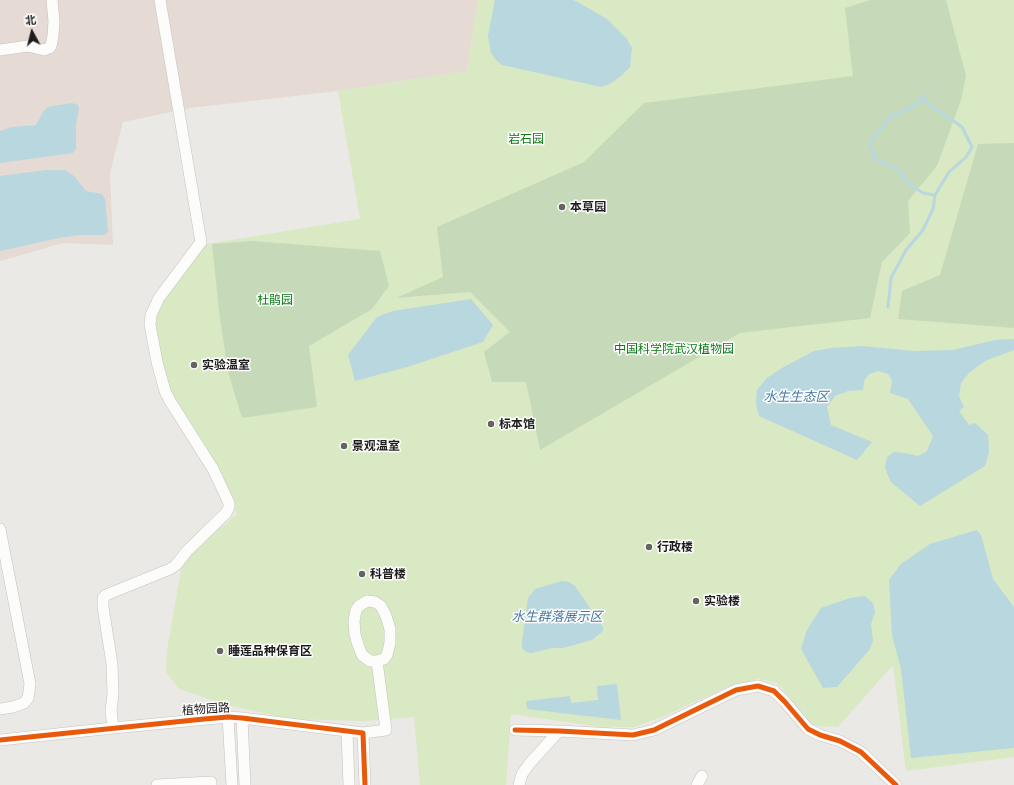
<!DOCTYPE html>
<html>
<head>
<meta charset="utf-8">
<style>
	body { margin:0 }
	#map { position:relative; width:1014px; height:785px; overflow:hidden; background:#ebe9e5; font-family:Commissioner,"Noto Sans SC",sans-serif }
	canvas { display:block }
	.north { position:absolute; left:12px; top:12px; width:40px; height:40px; -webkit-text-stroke:3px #fff; paint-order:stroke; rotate:353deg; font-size:11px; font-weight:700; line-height:16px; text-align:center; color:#1c1c1c }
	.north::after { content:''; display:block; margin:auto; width:14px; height:18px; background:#1c1c1c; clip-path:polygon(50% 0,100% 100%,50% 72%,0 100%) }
</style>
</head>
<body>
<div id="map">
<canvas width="1014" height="785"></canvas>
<div class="north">北</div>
</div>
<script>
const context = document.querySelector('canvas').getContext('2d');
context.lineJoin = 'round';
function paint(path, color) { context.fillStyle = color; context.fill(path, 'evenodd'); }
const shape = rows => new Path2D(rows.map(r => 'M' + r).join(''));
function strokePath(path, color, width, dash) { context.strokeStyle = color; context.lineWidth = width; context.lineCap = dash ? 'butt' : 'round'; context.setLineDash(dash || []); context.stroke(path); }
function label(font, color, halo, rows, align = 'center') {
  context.font = font + ' Commissioner,"Noto Sans SC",sans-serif'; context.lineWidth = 3; context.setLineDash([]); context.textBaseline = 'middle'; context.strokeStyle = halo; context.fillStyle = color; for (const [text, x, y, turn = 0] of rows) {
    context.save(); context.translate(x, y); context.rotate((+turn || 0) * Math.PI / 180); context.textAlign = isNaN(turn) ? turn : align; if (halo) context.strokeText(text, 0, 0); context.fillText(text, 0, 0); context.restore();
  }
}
paint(shape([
	[0,0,478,0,467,71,338,91,190,108,123,122,110,173,113,245,63,243,0,261]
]), '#e6dad4');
paint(shape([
	[478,0,1014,0,1014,757,906,771,893,665,838,727,814,726,777,683,759,679,727,687,662,717,634,727,601,727,511,714,506,785,420,785,414,717,365,721,289,719,227,705,179,689,166,672,167,650,182,564,187,555,237,514,212,461,167,388,156,326,158,309,193,259,203,246,207,244,360,219,338,91,467,71]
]), '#d8e9c3');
paint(shape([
	[870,0,946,0,966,76,961,100,937,166,908,201,910,233,882,262,870,318,740,333,540,450,526,382,492,382,484,352,510,332,470,292,396,298,443,277,437,227,584,162,644,103,853,76,845,8],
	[1014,143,1014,328,898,319,902,291,940,275,978,144],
	[252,241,380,251,389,286,372,309,309,346,317,407,242,418,228,372,219,311,212,244]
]), '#c6daba');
paint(shape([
	[495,0,573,0,576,1,607,19,627,39,632,48,630,67,621,76,610,84,601,87,502,65,496,60,491,53,489,43,488,36],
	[72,103,78,105,79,109,76,124,76,149,73,153,0,163,0,131,12,127,36,125,43,112,48,107],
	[46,170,65,170,74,176,86,191,102,194,105,199,108,232,104,235,80,235,59,238,0,251,0,176],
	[471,299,493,325,483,342,407,367,355,381,348,355,377,317,393,311],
	[1014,339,1014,350,985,361,969,373,961,383,959,396,964,407,959,411,969,425,975,423,988,435,989,452,985,466,920,506,891,482,885,468,887,457,894,452,904,453,918,456,927,451,933,436,908,399,890,393,892,381,889,375,885,373,878,371,869,374,864,381,863,390,848,391,835,396,827,407,831,425,872,442,857,460,759,416,756,404,757,390,767,378,782,368,814,351,831,348,862,346,914,351,953,350,995,340],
	[977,530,981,535,993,579,1014,607,1014,748,911,758,901,669,892,635,889,580,901,564,930,544],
	[562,581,569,582,575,586,603,627,603,631,592,640,563,648,552,648,531,653,526,652,522,648,522,642,528,598,535,589],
	[865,596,873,603,875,612,871,624,873,641,870,649,837,687,823,688,801,649,807,630,821,608,850,598],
	[617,684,621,720,527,709,526,701,570,696,571,703,598,700,597,686]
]), '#b8d7df');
strokePath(shape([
	[927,95,910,108,891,116,870,143,874,158,899,170,907,183,923,193,935,195],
	[888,307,891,278,906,250,923,230,933,209,935,195,949,172,966,157,972,147,962,127,922,99]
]), '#b8d7df', 3);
const minor = shape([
	[0,50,28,46,44,50,49,48,51,46,53,36,54,21,52,0],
	[0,529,30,684,28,698,24,703,13,707,0,709],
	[367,601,375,602,381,606,386,616,390,629,390,643,387,655,384,659,377,661,370,661,362,655,358,645,355,634,354,621,356,610,359,606,367,601],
	[228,717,232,785],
	[242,718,245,785],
	[113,728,111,711,113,694,112,664,103,607,103,598,106,595,170,569,176,565,187,551,226,513,229,507,229,503,213,469,170,401,165,391,157,362,150,325,151,315,159,298,201,242,160,0],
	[515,730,559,731,633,735,654,730,736,690,758,686,774,691,785,702,808,729,820,735,840,741,861,752,896,785],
	[347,731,349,785],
	[363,733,365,785],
	[0,740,113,728,228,717,242,718,363,733,386,730,377,661],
	[157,785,211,782,211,785],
	[519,785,522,774,530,763,559,731],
	[697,785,702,776]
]);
strokePath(minor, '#c3c2c1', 12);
strokePath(minor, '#fcfcfb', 11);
strokePath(shape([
	[515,730,559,731,633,735,654,730,736,690,758,686,774,691,785,702,808,729,820,735,840,741,861,752,896,785],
	[0,740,204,719,228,717,242,718,363,733,365,785]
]), '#e8590c', 5);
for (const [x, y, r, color] of [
	[562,207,4,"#646462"],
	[194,365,4,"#646462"],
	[491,424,4,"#646462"],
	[344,446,4,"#646462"],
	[649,547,4,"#646462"],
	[362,574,4,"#646462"],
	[696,601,4,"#646462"],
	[220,651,4,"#646462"]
]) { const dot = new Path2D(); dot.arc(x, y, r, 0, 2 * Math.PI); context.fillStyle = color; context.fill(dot); strokePath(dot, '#fff', 1.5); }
label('12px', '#0b7914', '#fff', [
	["岩石园",526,139],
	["杜鹃园",275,300],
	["中国科学院武汉植物园",674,349]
]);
label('bold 12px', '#1c1c1c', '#fff', [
	["本草园",570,207],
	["实验温室",202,365],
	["标本馆",499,424],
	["景观温室",352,446],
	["行政楼",657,547],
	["科普楼",370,574],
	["实验楼",704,601],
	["睡莲品种保育区",228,651]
], 'left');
label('12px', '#1c1c1c', '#fff', [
	["植物园路",206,709,-4]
]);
label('italic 13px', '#4676a3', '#fff', [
	["水生生态区",796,397],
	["水生群落展示区",557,617]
]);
</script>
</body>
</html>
